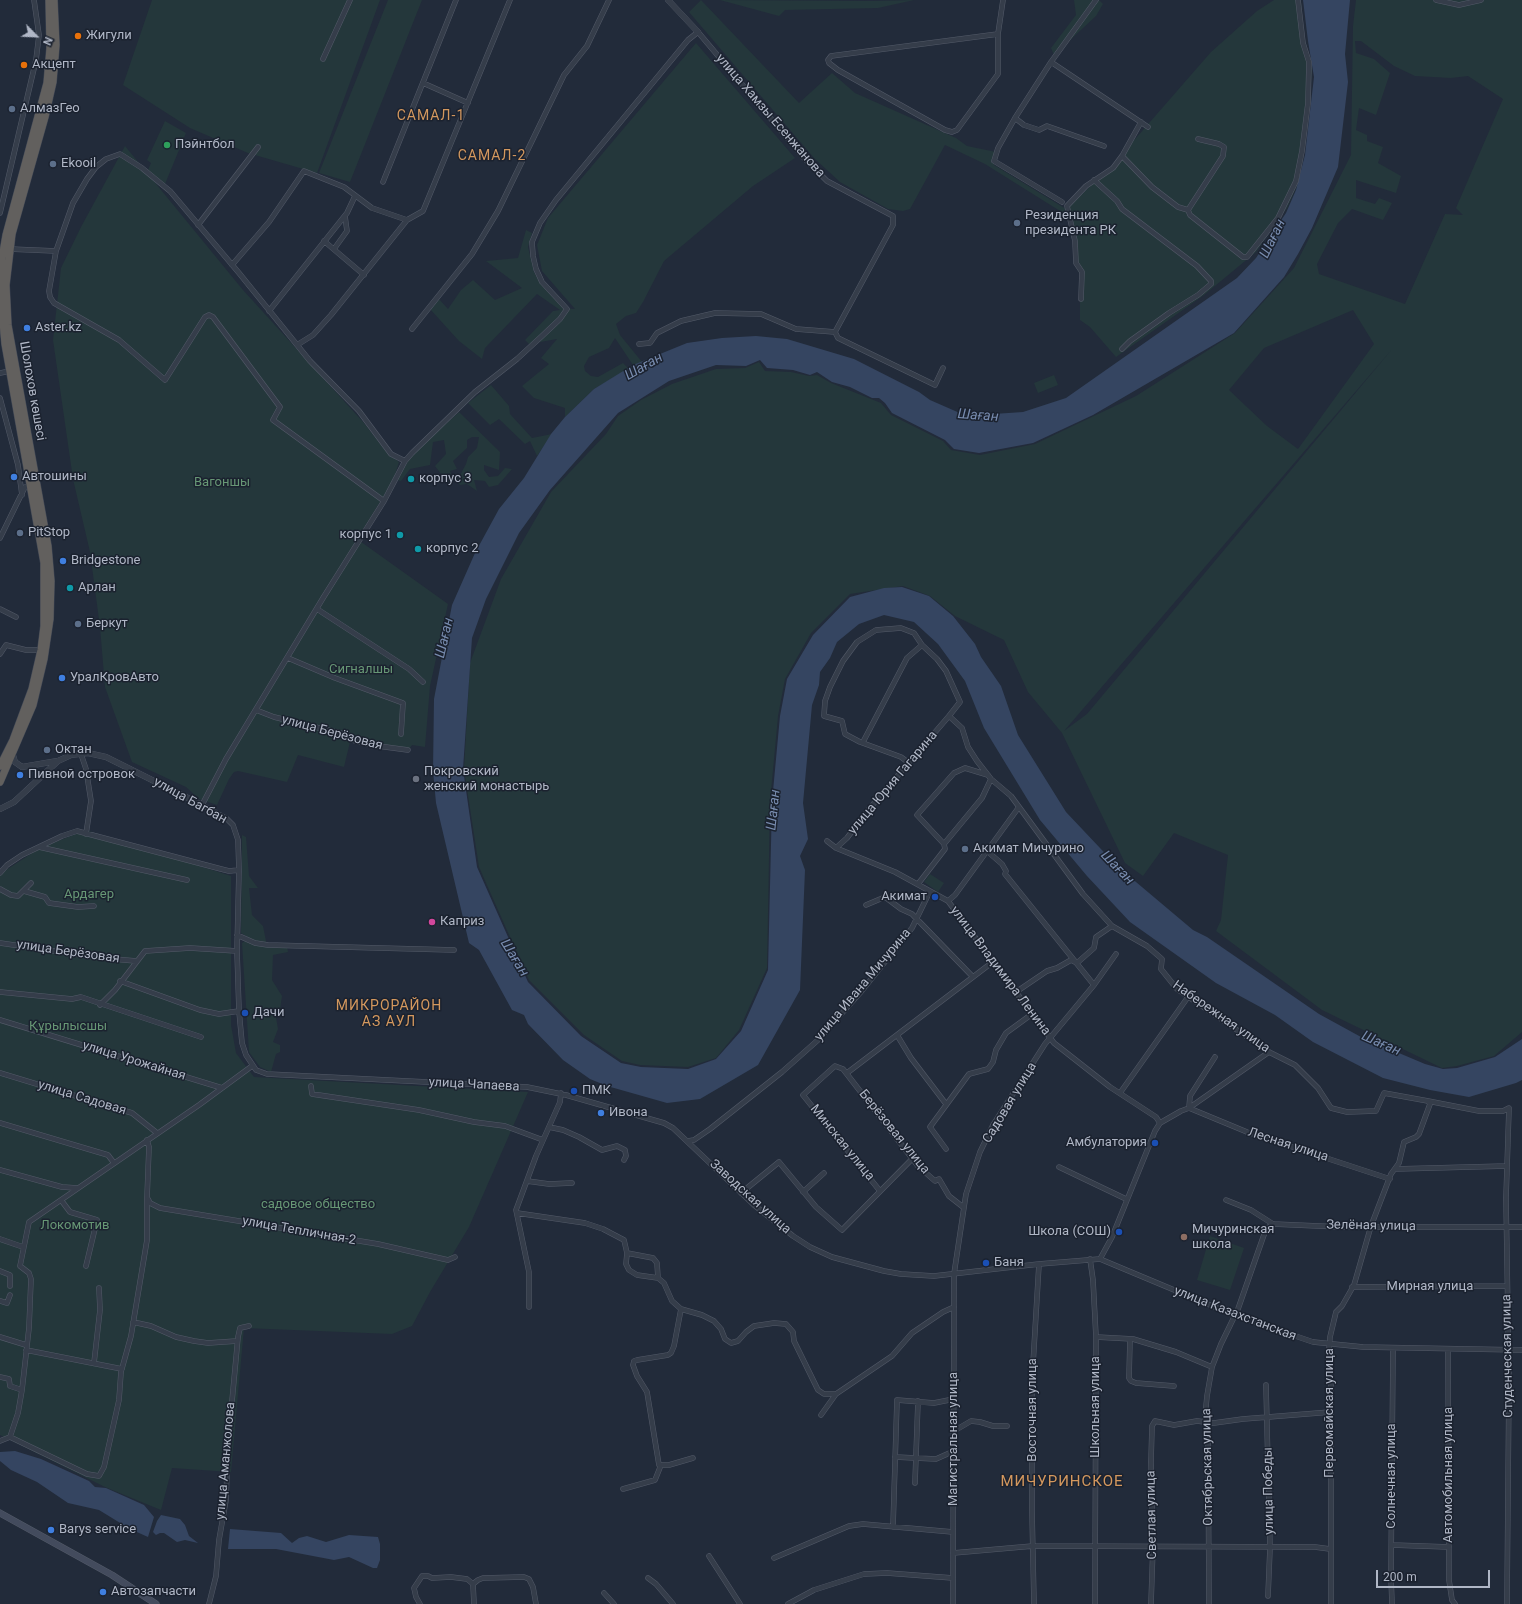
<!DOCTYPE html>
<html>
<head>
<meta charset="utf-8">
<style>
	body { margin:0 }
	#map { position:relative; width:1522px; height:1604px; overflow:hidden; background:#222b3a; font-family:Roboto,sans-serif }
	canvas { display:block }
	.north { position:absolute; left:16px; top:16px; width:40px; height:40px; -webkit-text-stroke:3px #1b222f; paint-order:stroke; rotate:114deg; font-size:11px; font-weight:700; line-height:16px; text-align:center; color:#b0b7c6 }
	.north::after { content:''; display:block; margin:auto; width:14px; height:18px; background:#b0b7c6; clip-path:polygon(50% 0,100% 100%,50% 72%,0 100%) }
	.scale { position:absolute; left:1376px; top:1570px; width:114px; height:18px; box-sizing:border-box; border:2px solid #b0b7c6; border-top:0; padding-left:5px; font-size:12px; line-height:14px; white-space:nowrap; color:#b0b7c6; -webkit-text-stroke:3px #1b222f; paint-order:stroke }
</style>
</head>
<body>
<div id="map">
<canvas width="1522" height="1604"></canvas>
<div class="north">N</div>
<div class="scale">200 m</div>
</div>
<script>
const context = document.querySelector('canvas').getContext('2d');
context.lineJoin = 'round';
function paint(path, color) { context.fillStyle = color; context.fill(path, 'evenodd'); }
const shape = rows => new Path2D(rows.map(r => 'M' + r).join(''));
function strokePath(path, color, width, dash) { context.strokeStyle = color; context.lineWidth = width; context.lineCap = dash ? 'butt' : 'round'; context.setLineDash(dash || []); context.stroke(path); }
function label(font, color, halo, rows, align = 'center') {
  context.font = font + ' Roboto,sans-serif'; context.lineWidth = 3; context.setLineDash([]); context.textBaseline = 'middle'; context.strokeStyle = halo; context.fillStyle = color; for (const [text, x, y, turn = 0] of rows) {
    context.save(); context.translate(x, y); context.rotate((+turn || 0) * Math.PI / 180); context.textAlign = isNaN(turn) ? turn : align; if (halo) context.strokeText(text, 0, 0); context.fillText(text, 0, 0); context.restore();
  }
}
paint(shape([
	[152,0,380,0,317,173,248,153,190,128,123,85],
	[388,0,422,0,350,182,319,173],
	[701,0,799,103,832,73,855,93,956,138,967,146,996,152,994,165,1066,209,1109,169,1211,52,1257,11,1274,0,1301,0,1303,32,1312,69,1309,111,1297,186,1287,208,1256,252,1204,295,1116,357,1090,327,1080,320,1080,275,1075,265,1073,234,1068,216,985,164,945,145,910,209,903,211,888,209,840,182,814,158,689,12],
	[720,0,872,1,914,0,878,8,785,10,779,16],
	[1074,0,1099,0,1103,4,1096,16,1054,55,1051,48,1076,15],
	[1356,0,1522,0,1522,1032,1494,1056,1457,1066,1442,1068,1322,1010,1216,931,1221,920,1228,855,1174,833,1143,876,1125,863,1062,733,1028,692,1004,640,955,616,930,596,903,586,850,594,811,633,785,679,778,716,770,802,767,968,739,1030,716,1058,688,1067,640,1065,622,1061,584,1035,529,980,479,867,464,769,470,663,501,579,551,492,606,434,618,416,641,400,672,384,716,369,745,368,759,362,765,371,791,372,809,376,817,375,831,383,881,403,891,415,943,441,951,450,980,455,1035,444,1136,396,1235,333,1294,268,1351,155,1353,26],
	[1355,41,1361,41,1394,66,1415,76,1451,78,1468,76,1503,99,1456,208,1463,215,1445,214,1405,304,1319,274,1317,264,1338,223,1352,209,1383,220,1392,203,1379,198,1375,204,1356,198,1356,180,1396,193,1401,176,1378,163,1383,147,1367,141,1367,135,1356,130,1359,108,1376,115,1390,73,1374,59,1356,53],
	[1353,310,1374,344,1298,449,1267,426,1229,390,1264,348],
	[1393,348,1087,714,1064,731],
	[696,43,795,158,753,186,664,261,643,302,636,313,626,316,616,324,620,335,642,362,633,365,615,338,609,348,589,357,584,366,585,371,591,376,598,377,623,363,629,369,594,389,565,417,565,408,534,398,522,386,549,364,541,358,557,339,529,344,525,340,553,311,560,310,537,294,485,348,482,359,459,341,430,309,438,298,448,309,461,290,473,280,495,300,522,288,486,261,518,258,526,230,532,233,528,247,534,272,540,283,563,308,575,309,542,271,537,245,548,218],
	[165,121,186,133,165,184,148,170,151,163,147,160],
	[125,146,243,290,364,423,384,449,399,462,393,481,357,539,448,604,430,686,425,747,412,745,407,752,378,748,350,742,344,767,298,755,287,782,238,771,234,772,229,779,217,805,199,799,186,787,132,762,105,687,100,627,90,552,73,479,53,340,61,268,81,227],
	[1054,375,1058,385,1038,393,1034,383],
	[491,385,509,406,510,414,532,438,552,434,537,456,530,441,525,444,499,419,490,425,468,403],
	[459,412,500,452,499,470,484,465,484,470,489,477,498,476,505,468,512,469,506,476,498,485,489,487,485,481,474,480,477,491,467,484,460,485,454,479,459,477,466,464,468,457,477,448,479,437,472,437,467,440,467,448,453,461,457,469,450,471,453,478,448,483,435,466,446,454,444,440,433,442,430,465,410,469,401,481,397,480,413,453],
	[86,830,231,876,231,1025,236,1053,254,1077,528,1092,469,1227,430,1292,412,1326,392,1334,244,1328,231,1472,172,1468,161,1510,105,1487,0,1435,0,874,40,848],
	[242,835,246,837,249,876,258,888,249,888,252,915,263,926,267,946,287,946,288,952,273,955,272,980,282,996,280,1010,275,1012,278,1029,273,1042,280,1045,280,1052,276,1054,271,1072,260,1067,249,1052,242,943,249,938,241,933],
	[930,874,944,883,938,892,924,882],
	[1210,1236,1244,1248,1230,1290,1197,1280]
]), '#24373b');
paint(shape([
	[1303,0,1350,0,1345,54,1348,82,1338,167,1312,228,1298,254,1284,277,1234,333,1093,415,1033,443,979,453,954,449,945,440,892,413,885,403,879,398,872,398,850,387,832,382,817,372,810,375,793,370,767,368,760,360,746,366,716,365,669,381,618,413,550,490,519,533,486,599,472,638,463,769,477,867,528,982,581,1036,621,1063,641,1067,688,1069,716,1059,741,1031,768,970,772,802,780,716,787,679,813,635,850,597,884,588,902,587,929,596,953,616,975,644,981,657,1001,686,1018,735,1066,812,1117,866,1193,930,1207,937,1319,1014,1361,1037,1425,1064,1443,1069,1457,1068,1495,1057,1522,1039,1522,1080,1516,1083,1469,1097,1430,1090,1383,1078,1313,1042,1275,1015,1216,983,1130,922,1087,876,1040,820,984,728,965,681,938,644,914,622,884,615,859,624,837,642,830,658,820,672,819,685,812,705,803,803,808,839,800,856,805,870,800,990,758,1065,700,1099,667,1103,607,1086,590,1079,563,1060,528,1024,524,1015,512,1010,479,950,469,943,436,803,433,771,434,699,452,605,475,553,499,509,524,478,551,434,565,417,594,389,633,365,687,343,722,338,756,336,787,339,854,359,919,392,930,400,962,414,979,415,1023,412,1066,398,1237,278,1256,258,1286,213,1296,190,1305,155,1314,77,1308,41],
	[15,1451,41,1459,89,1481,95,1487,106,1488,144,1505,154,1517,148,1537,130,1529,99,1510,68,1503,37,1482,11,1470,0,1461,0,1452],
	[161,1515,180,1519,185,1525,189,1536,198,1543,185,1540,177,1542,164,1533,160,1533,156,1535,153,1532,157,1521],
	[230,1529,281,1533,292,1543,299,1538,307,1536,326,1542,349,1535,378,1537,380,1544,380,1560,377,1568,373,1568,349,1557,334,1560,276,1549,228,1549]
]), '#354561');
const minor = shape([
	[1436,0,1459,5,1481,0],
	[998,34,831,56,828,60,829,63,838,70,945,130,952,132,957,130,998,74,998,34,1003,0],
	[323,59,350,0],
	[1051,62,1148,127],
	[423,83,468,103],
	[1015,118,1024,125,1039,130,1047,126,1104,146],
	[1198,139,1219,144,1224,147,1223,156,1188,210,1190,215,1243,257,1247,257,1278,218,1296,181,1302,151,1308,103,1309,62,1303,43,1298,0],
	[1122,156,1152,187,1178,207,1188,210],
	[1094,180,1117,201,1122,209,1197,266,1211,281,1211,284,1198,295,1169,313,1130,341,1122,349],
	[383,182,456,0],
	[1062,202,994,161,998,148,1015,118,1051,62,1096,0],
	[0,213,36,60,39,35,34,0],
	[198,225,258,147],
	[324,241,364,275],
	[9,249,56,251,73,203,87,179,96,167,106,159,120,154,142,168,170,191,239,273,310,361,359,411,391,454,405,461],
	[334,249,347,231,345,216],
	[56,251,49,291,50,297,54,303,119,340,165,380,205,317,209,315,213,317,280,407,273,420,384,501],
	[232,265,269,222,304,171,344,187,372,208,407,220],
	[1081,299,1082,272,1076,263,1075,241,1067,206,1086,186,1113,168,1122,156,1141,122],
	[269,311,347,213,355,196],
	[412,329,472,254,498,211,564,75,587,46,609,0],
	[639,344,650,343,657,333,681,321,715,313,761,314,796,329,835,332],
	[297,345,313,335,331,315,407,220,423,211,510,0],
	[943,368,935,385,838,338,835,332,893,225,893,216,827,181,804,158,698,32,688,40,556,200,540,223,532,242,533,256,536,269,542,282,567,309,560,319,542,336,517,359,475,392,412,453,405,461,384,501,323,598,226,759,202,805,227,819,233,825,238,840,239,870,237,951,239,1011,242,1043,246,1055,256,1070,267,1074,527,1087,566,1095,664,1123,673,1128,754,1205,793,1236,810,1247,832,1257,884,1271,901,1274,934,1276,1039,1264,1100,1259,1234,1315,1313,1342,1363,1347,1522,1350],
	[0,373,10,371],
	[0,398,18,465,22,495],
	[0,538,25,487,31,485],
	[0,609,16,617],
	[317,609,409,669,423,682],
	[0,654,6,645,26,650,41,650],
	[288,658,335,678,403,703,401,734],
	[256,710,274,717,348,735,355,741,378,746,408,750],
	[863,742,907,658,922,645],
	[81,754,86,769,91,801,86,834],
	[909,763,901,757,860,742,845,734,842,721,824,716,825,701,830,687,843,661,857,642,876,630,901,628,914,633,922,645,937,659,946,671,960,702,949,716,962,728,968,747,977,761,991,779,1011,796,1083,894,1112,926,1147,946,1162,959,1161,969,1177,989,1269,1052,1295,1065,1318,1088,1331,1108,1347,1112,1376,1111,1384,1093,1428,1101,1430,1104,1419,1134,1416,1137,1404,1142,1399,1163,1391,1174,1371,1226,1354,1285,1342,1306,1336,1312,1330,1337,1328,1363,1331,1385,1331,1604],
	[827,841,836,848,895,872,948,901,1054,1043,1110,1087,1156,1117,1160,1123],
	[944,844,917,815,954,773,965,768,988,775],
	[39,847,187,880],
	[836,848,847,838,869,809,949,716],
	[987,851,1002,864,1006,871,1005,874,1094,985],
	[0,873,7,865,22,855,62,836,77,831,221,869,229,871,239,870],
	[918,884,945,849,944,844,982,798,991,779],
	[0,889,11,895,18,896,31,883],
	[24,891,45,897,49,903,78,907,94,906],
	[948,901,955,895,1019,807],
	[866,905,885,897,901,909,912,914,973,977],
	[237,935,255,943,268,945,454,950],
	[0,943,102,958,136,961],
	[120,981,200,1010,219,1014,239,1011],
	[0,992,72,999,81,997,201,1037],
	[1016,992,1047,971,1057,968,1071,960,1077,963,1094,948,1096,937,1112,926],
	[100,1005,115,990,145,951,190,948,237,951],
	[0,1020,222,1088],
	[897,1035,911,1058,946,1104],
	[1215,1057,1190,1096,1189,1108,1247,1132,1390,1179],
	[0,1073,132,1113,157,1133],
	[847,1073,994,961],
	[311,1086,312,1094,419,1110,474,1122,505,1126,543,1140],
	[1120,1093,1188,997],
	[1428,1101,1479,1111,1503,1111,1509,1108,1506,1198,1509,1380,1507,1604],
	[0,1123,108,1155,114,1163],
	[549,1127,563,1130,579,1137,602,1150,617,1146,625,1150,626,1156,624,1160],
	[688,1141,694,1140,710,1129,782,1072,818,1040,860,993,912,928,930,891],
	[946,1149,930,1127,969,1074,988,1069,993,1062,996,1050,1006,1033,1032,1014],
	[1059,1167,1126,1199],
	[1395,1169,1507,1166],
	[0,1170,62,1187,77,1188],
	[527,1181,549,1184,572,1183],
	[880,1191,803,1095,835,1066,843,1069,918,1166,935,1181,939,1179,949,1196,963,1207],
	[803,1192,824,1173],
	[741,1193,779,1162,816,1207,842,1230,913,1158],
	[148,1199,150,1203,160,1208,378,1244,448,1260,455,1257],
	[61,1200,70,1212,97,1220,86,1266],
	[1226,1200,1251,1210,1273,1224,1341,1227,1522,1227],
	[517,1213,585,1223,603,1229,624,1240,627,1253,626,1264,629,1270,637,1275,658,1278,664,1283,672,1301,681,1309,702,1315,714,1321,721,1329,725,1339,731,1343,738,1341,746,1332,754,1326,774,1323,786,1324,793,1332,794,1341,818,1390,824,1394,836,1394],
	[0,1239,23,1247],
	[627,1253,653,1258,657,1263,658,1278],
	[1090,1259,1093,1280,1096,1337,1095,1604],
	[1100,1259,1112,1237,1155,1131,1160,1123,1181,1111,1189,1108,1269,1052],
	[0,1271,10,1275,10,1286],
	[1352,1287,1507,1286],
	[0,1301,7,1303,10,1295],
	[529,1307,529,1272,516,1210,536,1156,560,1102,561,1093],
	[681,1309,674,1346,671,1353,668,1355,637,1360,634,1361,633,1365,637,1376,647,1392,659,1465,669,1465,693,1458],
	[133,1322,151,1326,176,1337,194,1341,208,1343,237,1341],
	[0,1337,26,1345],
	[1096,1337,1133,1339,1176,1352,1212,1367],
	[1130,1339,1129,1378,1131,1381,1136,1383,1174,1386],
	[1448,1349,1449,1580,1452,1600,1455,1604],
	[26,1350,122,1369],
	[94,1363,100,1310,99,1288],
	[0,1377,9,1379,10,1386,22,1390],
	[1266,1385,1270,1548,1268,1596],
	[821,1415,836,1394,892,1356,912,1333,943,1312,954,1307],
	[954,1431,971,1421,980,1422,993,1426,1007,1426],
	[10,1437,18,1413,22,1390,29,1328,31,1279,29,1273,20,1266,29,1222,199,1105,252,1066],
	[0,1441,10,1437,87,1474,99,1476,104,1467,119,1400,121,1372,131,1336,147,1240,147,1198,149,1147,147,1140],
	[895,1457,936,1459,954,1451],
	[915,1483,918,1401],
	[623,1489,655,1480,661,1465],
	[893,1527,897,1400,934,1403,954,1399],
	[1392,1545,1449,1547],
	[953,1553,1033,1546,1315,1547,1330,1549],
	[709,1556,740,1604],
	[774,1558,849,1526,863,1524,953,1532],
	[648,1578,656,1584,673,1604],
	[604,1593,614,1604],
	[209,1604,216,1576,219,1540,226,1500,228,1444,238,1337,240,1328,249,1326],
	[420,1604,416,1597,414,1588,422,1576,428,1576,432,1578,451,1577,467,1579,473,1584],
	[474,1604,473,1584,478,1580,483,1578,524,1577,529,1579,533,1587,536,1604],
	[788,1604,814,1590,864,1574,887,1573,953,1578],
	[953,1604,954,1274,966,1194,980,1152,993,1125,1045,1044,1094,985,1116,954],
	[1034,1604,1032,1511,1032,1381,1039,1264],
	[1151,1604,1153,1546,1151,1462,1152,1426,1155,1421,1174,1425,1197,1421,1214,1423,1243,1419,1331,1412],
	[1209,1604,1208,1425,1205,1417,1207,1396,1212,1367,1221,1344,1238,1309,1266,1229,1273,1224],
	[1392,1604,1391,1576,1393,1348]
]);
const tertiary = shape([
	[668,0,698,32],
	[13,755,15,762,22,767,57,761],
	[0,809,14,802,58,761,71,755,88,753,106,757,202,805]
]);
const secondary = shape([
	[0,1513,112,1575,156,1604]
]);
const trunk = shape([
	[0,766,13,740,32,689,41,650,44,626,44,563,5,344,0,290,2,258,6,235,47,83,50,48,49,0],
	[0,782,33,705,44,659,50,619,51,581,48,546,8,325,6,285,12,234,45,117,53,82,56,45,54,0]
]);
strokePath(minor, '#535a68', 5.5);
strokePath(tertiary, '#535a68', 6);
strokePath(secondary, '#535a68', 7);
strokePath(trunk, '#404755', 8);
strokePath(minor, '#353d4a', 4.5);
strokePath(tertiary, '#353d4a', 5.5);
strokePath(secondary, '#434b5d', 6);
strokePath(trunk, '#62605e', 7);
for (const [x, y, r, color] of [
	[78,36,4,"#e8710a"],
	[24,65,4,"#e8710a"],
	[12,109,4,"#5c6f8a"],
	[167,145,4,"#2e9e5b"],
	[53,164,4,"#5c6f8a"],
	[1017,223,4,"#5c6f8a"],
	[27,328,4,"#3f7fe0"],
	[14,477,4,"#3f7fe0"],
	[411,479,4,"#0f9aa8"],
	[20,533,4,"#5c6f8a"],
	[400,535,4,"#0f9aa8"],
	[418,549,4,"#0f9aa8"],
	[63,561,4,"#3f7fe0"],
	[70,588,4,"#0f9aa8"],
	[78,624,4,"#5c6f8a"],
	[62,678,4,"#3f7fe0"],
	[47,750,4,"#5c6f8a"],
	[20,775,4,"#3f7fe0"],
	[416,779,4,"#6b7280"],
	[965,849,4,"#5c6f8a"],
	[935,897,4,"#1a4fb4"],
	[432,922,4,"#d1479c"],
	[245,1013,4,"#1a4fb4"],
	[574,1091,4,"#1a4fb4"],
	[601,1113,4,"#3f7fe0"],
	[1155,1143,4,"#1a4fb4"],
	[1119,1232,4,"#1a4fb4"],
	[1184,1237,4,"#8d6e63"],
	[986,1263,4,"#1a4fb4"],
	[51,1530,4,"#3f7fe0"],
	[103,1592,4,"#3f7fe0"]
]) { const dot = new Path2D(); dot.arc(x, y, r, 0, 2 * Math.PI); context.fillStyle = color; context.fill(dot); strokePath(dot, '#1b222f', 1.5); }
label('13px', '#b0b7c6', '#1b222f', [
	["Жигули",86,36],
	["Акцепт",32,65],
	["АлмазГео",20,109],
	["Пэйнтбол",175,145],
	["Ekooil",61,164],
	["Резиденция",1025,216],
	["президента РК",1025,231],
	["Aster.kz",35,328],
	["Автошины",22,477],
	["корпус 3",419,479],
	["PitStop",28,533],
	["корпус 1",392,535,"right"],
	["корпус 2",426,549],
	["Bridgestone",71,561],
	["Арлан",78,588],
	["Беркут",86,624],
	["УралКровАвто",70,678],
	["Октан",55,750],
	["Покровский",424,772],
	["женский монастырь",424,787],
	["Пивной островок",28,775],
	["Акимат Мичурино",973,849],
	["Акимат",927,897,"right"],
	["Каприз",440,922],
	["Дачи",253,1013],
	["ПМК",582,1091],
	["Ивона",609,1113],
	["Амбулатория",1147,1143,"right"],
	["Мичуринская",1192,1230],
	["школа",1192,1245],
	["Школа (СОШ)",1111,1232,"right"],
	["Баня",994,1263],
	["Barys service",59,1530],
	["Автозапчасти",111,1592]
], 'left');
label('13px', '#b0b7c6', '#1b222f', [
	["улица Хамзы Есенжанова",770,116,49],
	["Шолохов көшесі",32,391,80],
	["улица Берёзовая",332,733,15],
	["улица Юрия Гагарина",893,783,-50],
	["улица Багбан",190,801,29],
	["улица Берёзовая",68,952,8],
	["улица Владимира Ленина",1000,971,53],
	["улица Ивана Мичурина",863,985,-50],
	["Набережная улица",1221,1017,35],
	["улица Урожайная",134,1061,17],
	["улица Чапаева",474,1085,3],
	["улица Садовая",82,1098,17],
	["Садовая улица",1010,1103,-59],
	["Берёзовая улица",894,1132,51],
	["Минская улица",842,1143,51],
	["Лесная улица",1288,1145,18],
	["Заводская улица",750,1197,42],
	["Зелёная улица",1371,1226,1],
	["улица Тепличная-2",299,1231,10],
	["Мирная улица",1430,1287],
	["улица Казахстанская",1235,1314,21],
	["Студенческая улица",1508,1356,-91],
	["Школьная улица",1096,1407,-90],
	["Восточная улица",1033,1410,-90],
	["Первомайская улица",1330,1413,-90],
	["Магистральная улица",954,1439,-90],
	["улица Аманжолова",226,1461,-85],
	["Октябрьская улица",1208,1467,-91],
	["Автомобильная улица",1449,1475,-90],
	["Солнечная улица",1392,1476,-90],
	["улица Победы",1269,1491,-91],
	["Светлая улица",1152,1515,-91]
]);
label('13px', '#679775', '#1b222f', [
	["Вагоншы",222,483],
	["Сигналшы",361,670],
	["Ардагер",89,895],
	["Құрылысшы",68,1027],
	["садовое общество",318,1205],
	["Локомотив",75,1226]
]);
context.letterSpacing = '1px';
label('14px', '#d4985e', '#1b222f', [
	["САМАЛ-1",431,116],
	["САМАЛ-2",492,156],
	["МИКРОРАЙОН",389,1006],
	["АЗ АУЛ",389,1022]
]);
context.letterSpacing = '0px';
label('italic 14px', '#788caf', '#1b222f', [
	["Шаған",1273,239,-64],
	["Шаған",644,367,-30],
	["Шаған",978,416,4],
	["Шаған",445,638,-77],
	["Шаған",774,810,-84],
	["Шаған",1117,868,46],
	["Шаған",514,958,58],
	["Шаған",1381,1044,24]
]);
context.letterSpacing = '1px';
label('15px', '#d4985e', '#1b222f', [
	["МИЧУРИНСКОЕ",1062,1482]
]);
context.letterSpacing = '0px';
</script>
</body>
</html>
